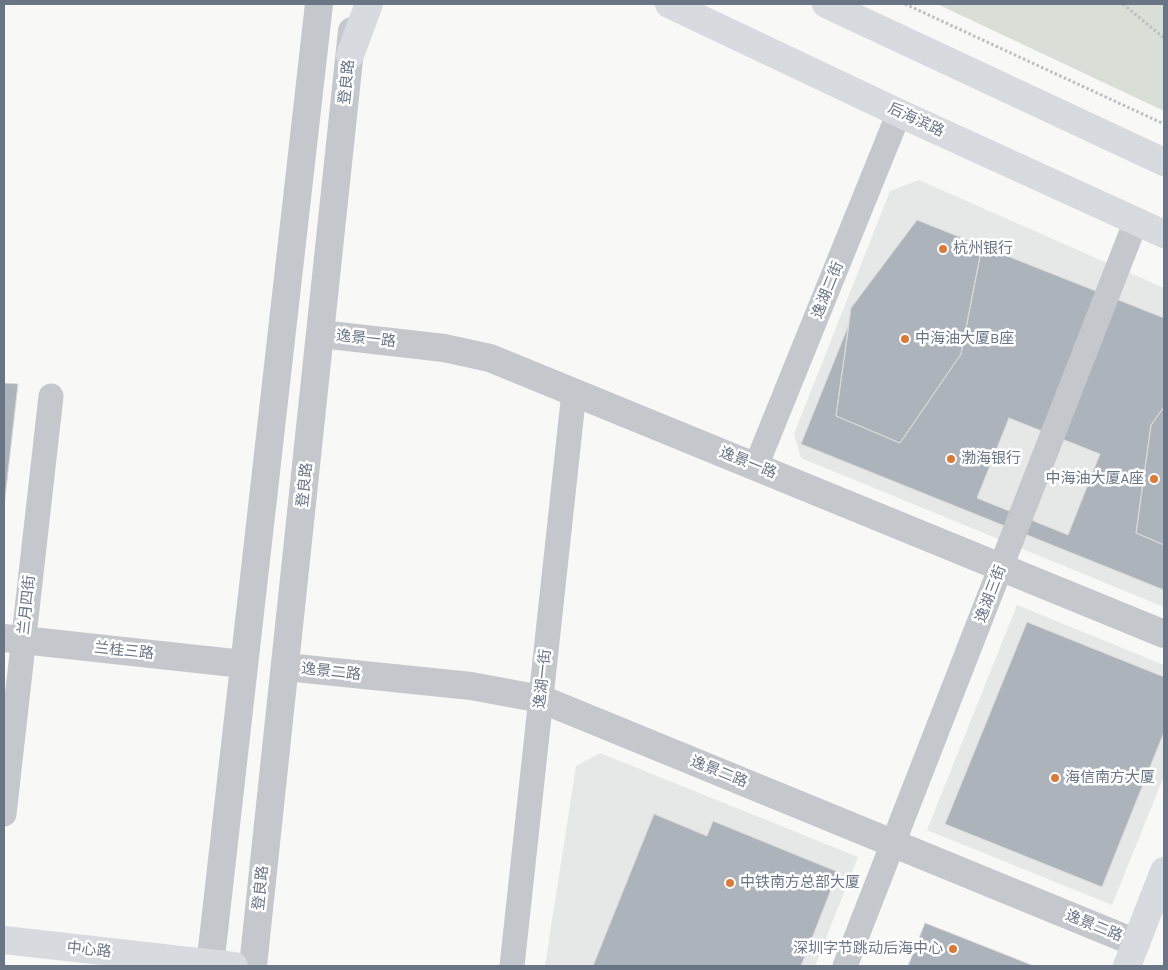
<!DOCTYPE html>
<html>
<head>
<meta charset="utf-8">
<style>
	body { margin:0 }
	#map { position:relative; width:1168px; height:970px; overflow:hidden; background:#f8f8f6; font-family:Karla,sans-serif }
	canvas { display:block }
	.frame { position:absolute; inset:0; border:5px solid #697485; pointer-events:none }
</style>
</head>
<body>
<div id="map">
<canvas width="1168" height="970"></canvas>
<div class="frame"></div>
</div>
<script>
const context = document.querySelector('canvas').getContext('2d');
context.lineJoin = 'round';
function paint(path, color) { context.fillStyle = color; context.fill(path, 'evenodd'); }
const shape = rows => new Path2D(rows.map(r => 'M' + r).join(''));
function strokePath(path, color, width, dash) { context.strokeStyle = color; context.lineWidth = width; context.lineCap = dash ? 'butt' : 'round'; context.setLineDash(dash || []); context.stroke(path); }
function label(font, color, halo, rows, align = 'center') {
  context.font = font + ' Karla,"Noto Sans SC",sans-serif'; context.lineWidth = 5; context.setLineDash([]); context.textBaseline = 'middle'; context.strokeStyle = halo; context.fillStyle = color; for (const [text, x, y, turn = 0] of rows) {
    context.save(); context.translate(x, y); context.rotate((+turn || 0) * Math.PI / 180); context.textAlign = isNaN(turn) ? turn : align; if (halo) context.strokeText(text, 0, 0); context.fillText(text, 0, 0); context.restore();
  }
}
paint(shape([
	[919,180,1164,288,1164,607,801,458,794,434,890,191],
	[1017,605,1164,665,1164,776,1112,905,927,830],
	[600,753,858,857,815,966,545,966,576,766]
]), '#e6e7e7');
paint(shape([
	[937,4,1164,4,1164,111]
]), '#d9dfd7');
const building = shape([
	[917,220,982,246,961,354,900,443,836,416,851,308,917,220],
	[982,246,1164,318,1164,407,1151,425,1136,533,1164,545,1164,590,801,444,849,324,836,416,900,443,961,354,982,246],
	[1009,418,1100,454,1068,535,977,498,1009,418],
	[4,383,18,384,4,507,4,383],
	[1164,407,1164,545,1136,533,1151,425,1164,407],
	[1027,622,1164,677,1164,732,1102,887,945,824,1027,622],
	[654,814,707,836,713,821,838,872,801,966,593,966,654,814],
	[925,923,948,932,1034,966,908,966,925,923]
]);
paint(building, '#adb3ba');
strokePath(building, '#dadad8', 1);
strokePath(shape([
	[905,4,1164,124],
	[1123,4,1164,38]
]), '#bcbec1', 3, [2.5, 2.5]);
strokePath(shape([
	[756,466,899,113],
	[4,814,51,396],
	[512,966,574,392],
	[845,966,1136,221]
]), '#c4c7cb', 25);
strokePath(shape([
	[321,334,444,348,490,358,1164,634],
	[4,638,243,664],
	[286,667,471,686,541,699,1136,943],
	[210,966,319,4],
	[253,966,352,31]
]), '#c4c7cb', 28);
strokePath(shape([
	[669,4,899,113,1164,234],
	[826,4,1164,162],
	[350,55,369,4],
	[4,940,234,966],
	[1127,966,1164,871]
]), '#d7dadf', 28);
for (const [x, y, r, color] of [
	[943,249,5,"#d97a36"],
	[905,339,5,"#d97a36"],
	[951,459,5,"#d97a36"],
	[1154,479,5,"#d97a36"],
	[1055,778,5,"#d97a36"],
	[730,883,5,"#d97a36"],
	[953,949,5,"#d97a36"]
]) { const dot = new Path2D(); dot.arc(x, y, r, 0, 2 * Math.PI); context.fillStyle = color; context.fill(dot); strokePath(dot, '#fff', 2); }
label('15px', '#697485', '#fff', [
	["登良路",347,82,-84],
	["后海滨路",916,120,25],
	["逸湖二街",828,290,-68],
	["逸景一路",366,339,6],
	["逸景一路",748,463,22],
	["登良路",305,485,-84],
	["逸湖三街",991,594,-69],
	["兰月四街",27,605,-84],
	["兰桂三路",124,651,6],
	["逸景二路",331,672,6],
	["逸湖一街",543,679,-84],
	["逸景二路",719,772,22],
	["登良路",261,888,-84],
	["逸景二路",1094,926,22],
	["中心路",89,950,6]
]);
label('15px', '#697485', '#fff', [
	["杭州银行",953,249],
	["中海油大厦B座",915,339],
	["渤海银行",961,459],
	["中海油大厦A座",1144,479,"right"],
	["海信南方大厦",1065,778],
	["中铁南方总部大厦",740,883],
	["深圳字节跳动后海中心",943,949,"right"]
], 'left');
</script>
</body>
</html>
